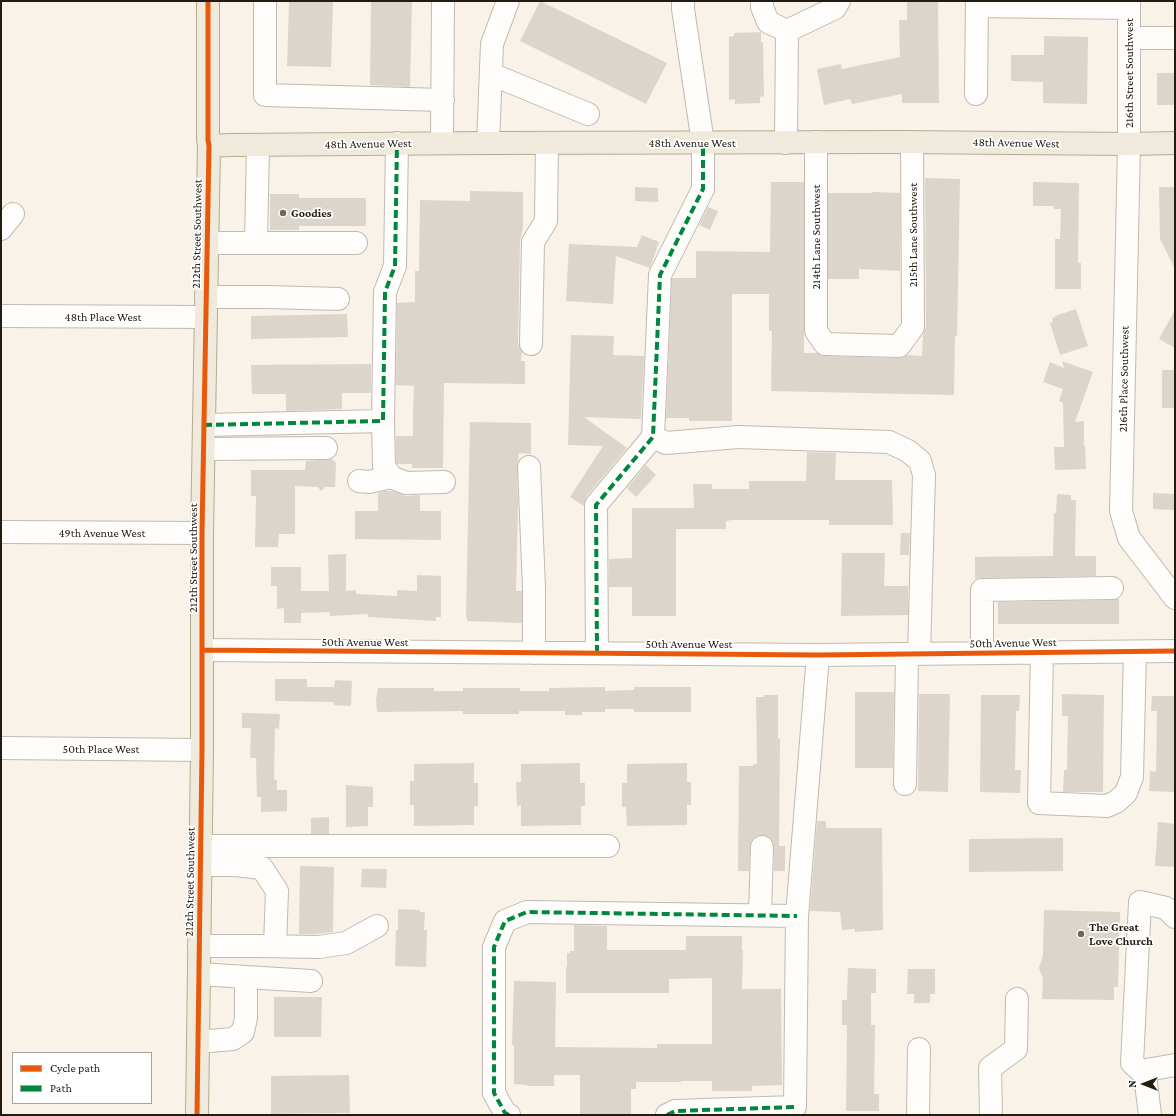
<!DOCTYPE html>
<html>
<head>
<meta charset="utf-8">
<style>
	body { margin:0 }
	#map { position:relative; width:1176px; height:1116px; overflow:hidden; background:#f8f2e8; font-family:"Crimson Pro",serif }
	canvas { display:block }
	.frame { position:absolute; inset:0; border:2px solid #231c11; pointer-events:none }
	.legend { position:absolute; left:12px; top:1052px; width:140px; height:52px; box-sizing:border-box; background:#fff; border:1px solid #a7a4a0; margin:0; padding:5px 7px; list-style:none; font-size:12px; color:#231c11 }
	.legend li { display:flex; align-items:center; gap:8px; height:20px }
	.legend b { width:20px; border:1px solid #a7a4a0 }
	.north { position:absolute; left:1124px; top:1064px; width:40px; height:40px; -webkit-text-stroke:3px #fff; paint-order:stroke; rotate:270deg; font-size:11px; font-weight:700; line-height:16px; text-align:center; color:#231c11 }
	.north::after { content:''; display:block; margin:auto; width:14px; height:18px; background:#231c11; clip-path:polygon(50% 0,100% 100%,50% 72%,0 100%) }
</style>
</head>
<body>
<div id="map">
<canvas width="1176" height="1116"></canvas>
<div class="frame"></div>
<ul class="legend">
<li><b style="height:5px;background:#e8590c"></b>Cycle path</li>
<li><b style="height:5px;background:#00873e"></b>Path</li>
</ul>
<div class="north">N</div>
</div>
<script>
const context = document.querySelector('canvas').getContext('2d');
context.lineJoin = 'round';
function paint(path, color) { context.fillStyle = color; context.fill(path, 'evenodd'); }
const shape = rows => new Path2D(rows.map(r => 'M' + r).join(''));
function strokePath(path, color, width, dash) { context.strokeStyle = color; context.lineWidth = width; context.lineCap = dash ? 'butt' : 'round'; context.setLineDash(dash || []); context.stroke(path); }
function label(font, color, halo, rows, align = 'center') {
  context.font = font + ' "Crimson Pro",serif'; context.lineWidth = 3.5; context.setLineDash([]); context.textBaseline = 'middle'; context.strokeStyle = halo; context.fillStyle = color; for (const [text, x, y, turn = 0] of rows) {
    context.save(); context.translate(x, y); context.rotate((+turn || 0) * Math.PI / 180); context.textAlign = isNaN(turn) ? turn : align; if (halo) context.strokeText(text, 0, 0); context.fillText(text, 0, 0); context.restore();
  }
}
paint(shape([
	[289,1,333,1,331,67,287,66],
	[371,1,412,1,410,87,370,85],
	[540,1,667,63,646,104,520,41],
	[907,1,938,1,939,103,902,103,902,94,852,104,850,99,824,105,817,69,841,64,842,69,900,57,899,20,907,20],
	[761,32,761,42,763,42,764,96,760,97,760,103,735,104,735,99,729,100,729,37,734,36,734,33],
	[1044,36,1088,37,1087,104,1043,103,1043,82,1011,81,1011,55,1044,55],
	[1157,73,1175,73,1175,105,1157,105],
	[925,178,960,179,957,336,955,336,954,395,771,391,772,331,769,331,769,294,732,294,732,421,689,421,689,418,666,418,672,278,696,278,696,251,770,252,771,182,804,182,804,353,817,353,825,356,899,358,907,355,922,356,923,335,926,327],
	[1033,182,1079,183,1078,263,1081,263,1081,289,1055,289,1055,239,1060,239,1061,209,1054,209,1054,206,1033,206],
	[635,187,658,188,658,202,635,201],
	[1159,187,1175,187,1175,269,1160,239],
	[470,191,523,192,523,227,520,242,518,344,522,352,521,361,525,361,525,384,444,383,443,468,412,468,412,464,397,464,396,462,396,436,413,436,413,412,414,386,396,385,397,303,415,302,415,271,419,271,420,200,470,201],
	[872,192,900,193,900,271,859,269,859,279,828,279,828,193,872,193],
	[270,194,299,194,299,198,366,198,366,226,299,226,299,230,270,230],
	[708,207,718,211,710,230,699,225],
	[642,235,659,242,650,268,616,256,613,304,566,301,569,244,637,247],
	[1076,309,1088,346,1060,355,1050,323,1053,322,1052,318,1056,317,1055,316],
	[1175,310,1175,348,1159,339],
	[347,314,348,337,251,339,251,316],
	[571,335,614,336,613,355,644,356,641,419,584,417,627,448,586,497,584,506,570,497,603,446,568,445],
	[1062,361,1093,372,1075,422,1084,421,1084,446,1085,446,1086,469,1055,470,1054,447,1064,447,1063,403,1059,401,1063,389,1043,382,1050,362,1064,368],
	[371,364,371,393,342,393,342,409,286,411,286,394,252,394,251,365],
	[1162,370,1175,370,1175,408,1162,408],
	[470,422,531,423,531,454,519,453,517,468,518,502,516,591,522,591,522,623,467,621,467,618,466,618],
	[807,452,836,453,835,480,892,480,893,525,829,525,829,520,732,520,726,521,726,529,676,529,676,616,632,616,632,587,609,587,609,559,632,558,632,508,694,508,693,484,712,484,712,489,749,489,749,481,806,481],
	[332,459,336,463,335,487,325,487,321,491,318,487,295,486,295,534,279,534,278,547,255,547,256,496,251,496,251,470,305,470,306,461],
	[646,465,656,475,636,497,627,488],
	[384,491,393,491,406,496,420,495,420,511,441,511,441,540,355,539,355,511,378,511,378,493],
	[1153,493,1175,494,1175,510,1153,509],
	[1057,494,1071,495,1071,500,1076,500,1075,556,1096,556,1096,576,982,578,975,579,975,557,1053,556,1054,513,1056,513],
	[901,533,910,533,909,555,900,555],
	[842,553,885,553,884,586,908,586,908,615,841,616],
	[346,554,346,591,356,590,356,594,397,596,397,590,417,591,417,575,441,576,441,617,436,617,436,621,368,617,368,614,330,616,330,612,301,613,301,623,284,623,284,608,277,609,277,586,271,586,271,567,301,567,301,591,329,591,328,555],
	[1119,598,1119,624,998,624,998,602,1112,600],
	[275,679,307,679,307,687,334,687,335,680,352,681,351,706,334,705,334,702,275,701],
	[605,687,605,691,634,690,634,687,691,687,691,712,634,712,634,709,605,709,605,712,582,712,582,715,565,715,565,711,519,711,519,714,463,714,463,711,377,712,376,700,378,688,434,688,434,691,463,691,463,688,520,688,520,691,549,691,549,688],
	[855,692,894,692,893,768,855,768],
	[919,694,950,694,948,792,918,791],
	[1062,694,1104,695,1103,792,1063,792,1064,770,1067,770,1068,716,1062,716],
	[764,695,778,695,778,739,780,739,779,846,785,846,785,871,774,871,774,847,773,841,768,836,762,835,756,836,751,841,750,847,749,871,738,871,739,766,753,766,753,764,757,764,756,697,764,697],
	[981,695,1020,695,1019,711,1016,711,1015,770,1021,770,1020,793,980,792],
	[1152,696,1175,696,1175,792,1149,791,1150,771,1156,772,1157,711,1151,711],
	[242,713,280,714,279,729,275,728,274,780,277,780,277,790,287,790,287,811,261,812,261,797,257,797,256,758,250,758,251,728,242,728],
	[474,763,474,783,478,783,478,806,474,806,474,825,414,826,414,805,410,805,410,781,414,781,414,764],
	[580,763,580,783,585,783,585,806,581,806,581,825,521,826,521,805,517,806,516,782,521,782,521,764],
	[687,763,687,782,691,782,691,805,687,805,687,825,627,826,626,807,622,807,622,783,627,783,627,764],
	[346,785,373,787,373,807,368,807,368,826,346,827],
	[329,817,329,834,311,834,311,818],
	[817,821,826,821,826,828,882,828,883,930,855,932,855,929,842,930,840,912,810,911],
	[1158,822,1175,824,1175,867,1155,866],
	[1063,838,1063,871,969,872,969,839],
	[300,866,334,867,333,932,318,934,299,934],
	[362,869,387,869,386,888,361,887],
	[398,909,420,910,420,912,425,912,424,930,427,930,426,967,395,966,396,930,398,930],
	[1044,910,1120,912,1118,987,1114,987,1114,1000,1042,999,1043,979,1039,968,1043,955],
	[574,925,607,926,607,950,686,950,686,936,742,936,742,950,743,950,742,989,781,989,782,1085,752,1086,752,1091,712,1091,712,1081,681,1081,681,1082,636,1082,636,1089,631,1089,631,1115,580,1115,580,1075,554,1075,554,1086,527,1086,527,1085,514,1084,514,1045,512,1045,514,981,556,982,555,1047,657,1048,657,1044,712,1044,712,978,669,979,669,993,566,993,566,967,567,967,567,953,570,953,570,951,574,951],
	[848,968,876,969,876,993,871,993,871,1025,875,1025,874,1094,879,1094,879,1111,846,1111,847,1025,842,1025,842,1000,847,1000],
	[908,969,935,969,935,994,930,994,930,1003,914,1003,914,994,907,994],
	[274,997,322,997,321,1037,274,1037],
	[349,1075,350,1113,271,1114,271,1076]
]), '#dbd5cb');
const minor = shape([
	[265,1,265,95,443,100],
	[762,1,762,7,768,22,787,31],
	[1129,1,1129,144,1121,511,1129,538,1175,598],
	[977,6,1129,8],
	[1129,38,1175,38],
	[491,74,588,114],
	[976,94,977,1],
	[816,142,816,331,825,344,899,346,913,327,912,142],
	[442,143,443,1],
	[488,143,492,44,508,1],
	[786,143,787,31,835,8,839,1],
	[1,229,13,214],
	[207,243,356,243],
	[256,243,258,145],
	[206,297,269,297,338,299],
	[1,316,205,317],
	[531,344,533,242,546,221,547,143],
	[383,421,384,466,391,477,406,483,444,482],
	[204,425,383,421,385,292,395,266,397,143],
	[653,437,666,443,738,437,889,442,908,451,920,461,924,475,919,654],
	[204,449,326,448],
	[529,467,534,588,534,653],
	[359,481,369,482,391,477],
	[1,532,202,533],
	[202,650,818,655,1175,651],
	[1042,652,1039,803,1107,806,1116,802,1126,793,1132,777,1135,652],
	[597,653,596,505,653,437,660,275,703,189,703,143,683,9,683,1],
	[982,653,982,590,1112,588],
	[1,748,202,750],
	[905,784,907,654],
	[200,846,608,846],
	[200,865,235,865,262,868,277,891,275,946],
	[760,915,762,847],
	[199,946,258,946,319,947,346,943,377,926],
	[246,977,311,981],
	[198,1042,233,1039,243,1032,246,1018,246,977,199,974],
	[1141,1071,1175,1065],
	[509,1115,505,1113,494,1093,494,947,505,921,527,912,797,916],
	[667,1115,675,1111,795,1107,797,916,818,655],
	[918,1115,919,1049],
	[991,1115,990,1068,1016,1049,1017,999],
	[1150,1115,1145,1075,1132,1063,1140,902,1166,908,1175,917]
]);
const major = shape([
	[209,146,230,145,488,143,899,142,1129,144,1175,143],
	[197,1115,202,750,202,533,209,146,208,140,208,1]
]);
strokePath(minor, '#c1bab0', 24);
strokePath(major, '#b5ab90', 24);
strokePath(minor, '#fefdfc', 22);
strokePath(major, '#efeadb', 22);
strokePath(shape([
	[204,425,383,421,385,292,395,266,397,143],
	[597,653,596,505,653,437,660,275,703,189,703,143],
	[509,1115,505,1113,494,1093,494,947,505,921,527,912,797,916],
	[667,1115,675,1111,795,1107]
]), '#00873e', 4, [8, 4]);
strokePath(shape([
	[202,650,818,655,1175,651],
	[197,1115,202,750,202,533,209,146,208,140,208,1]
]), '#e8590c', 5);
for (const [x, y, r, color] of [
	[283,213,4,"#6e675c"],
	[1081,934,4,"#6e675c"]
]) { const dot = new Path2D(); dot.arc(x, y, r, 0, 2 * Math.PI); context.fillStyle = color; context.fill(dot); strokePath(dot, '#fff', 1.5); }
label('12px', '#231c11', '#fff', [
	["216th Street Southwest",1129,73,-90],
	["48th Avenue West",692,143],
	["48th Avenue West",1016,143,1],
	["48th Avenue West",368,144,-1],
	["212th Street Southwest",197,234,-89],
	["215th Lane Southwest",913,235,-90],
	["214th Lane Southwest",816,237,-90],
	["48th Place West",103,317],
	["216th Place Southwest",1124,379,-89],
	["49th Avenue West",102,533],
	["212th Street Southwest",193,558,-90],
	["50th Avenue West",365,642],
	["50th Avenue West",1013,643,-1],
	["50th Avenue West",689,644],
	["50th Place West",101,749],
	["212th Street Southwest",190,882,-89]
]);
label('bold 12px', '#231c11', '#fff', [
	["Goodies",291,213],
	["The Great",1089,927],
	["Love Church",1089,941]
], 'left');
</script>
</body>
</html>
